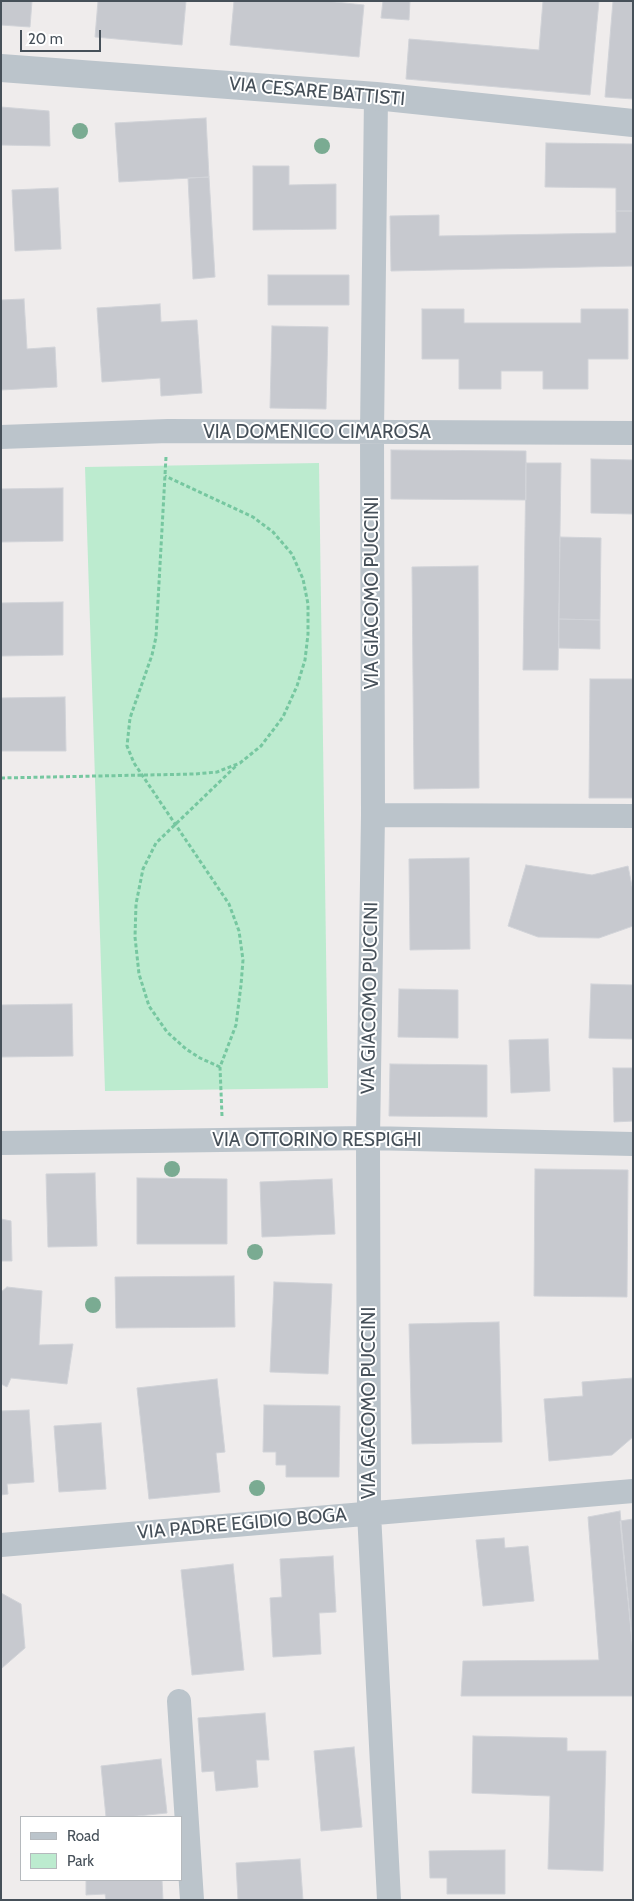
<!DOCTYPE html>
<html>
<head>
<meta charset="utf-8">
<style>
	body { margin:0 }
	#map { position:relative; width:634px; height:1901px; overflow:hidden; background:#efecec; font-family:Cabin,sans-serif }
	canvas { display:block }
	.frame { position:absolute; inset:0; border:2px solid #465059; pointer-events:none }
	.legend { position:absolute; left:20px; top:1816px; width:162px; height:65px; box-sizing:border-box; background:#fff; border:1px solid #b5b9bd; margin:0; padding:6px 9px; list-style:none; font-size:15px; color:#465059 }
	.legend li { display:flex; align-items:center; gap:10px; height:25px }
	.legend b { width:25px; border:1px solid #b5b9bd }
	.scale { position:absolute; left:20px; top:30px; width:81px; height:22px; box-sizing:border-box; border:2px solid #465059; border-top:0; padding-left:6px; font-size:15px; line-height:18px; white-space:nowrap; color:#465059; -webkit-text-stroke:4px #fff; paint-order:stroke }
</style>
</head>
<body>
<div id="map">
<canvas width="634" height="1901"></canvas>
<div class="frame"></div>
<ul class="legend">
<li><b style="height:6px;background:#bbc4cb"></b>Road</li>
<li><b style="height:14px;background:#bcebcf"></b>Park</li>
</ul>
<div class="scale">20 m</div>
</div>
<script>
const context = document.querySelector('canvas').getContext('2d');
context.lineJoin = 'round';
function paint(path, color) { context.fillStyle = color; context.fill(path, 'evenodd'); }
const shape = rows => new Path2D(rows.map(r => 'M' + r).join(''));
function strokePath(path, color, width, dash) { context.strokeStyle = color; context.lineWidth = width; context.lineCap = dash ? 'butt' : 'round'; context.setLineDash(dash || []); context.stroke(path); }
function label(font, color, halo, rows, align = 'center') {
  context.font = font + ' Cabin,sans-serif'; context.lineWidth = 4; context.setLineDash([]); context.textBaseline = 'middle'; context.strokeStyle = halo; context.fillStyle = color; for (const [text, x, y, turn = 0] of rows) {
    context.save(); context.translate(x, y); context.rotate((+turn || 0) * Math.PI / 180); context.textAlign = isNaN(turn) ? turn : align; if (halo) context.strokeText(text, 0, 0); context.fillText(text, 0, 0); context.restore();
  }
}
paint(shape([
	[319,463,328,1088,105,1091,85,467]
]), '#bcebcf');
const building = shape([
	[1,1,32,1,30,27,1,25,1,1],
	[98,1,186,1,182,45,95,37,98,1],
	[234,1,326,1,364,5,359,57,230,45,234,1],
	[383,1,410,1,409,20,381,18,383,1],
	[543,1,599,1,590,95,406,79,409,39,539,50,543,1],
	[613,1,633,1,633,99,605,97,613,1],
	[1,107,49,111,50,146,1,145,1,107],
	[206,118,209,177,119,182,115,123,206,118],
	[546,143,633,144,633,211,616,211,616,188,545,187,546,143],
	[253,166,289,166,289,185,336,184,336,229,253,230,253,166],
	[209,177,215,277,193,279,188,178,209,177],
	[58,188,61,249,15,251,12,190,58,188],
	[616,211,633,211,633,266,391,271,390,216,439,215,439,236,616,233,616,211],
	[268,275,349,275,349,305,268,305,268,275],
	[24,299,27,349,55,347,57,387,1,390,1,300,24,299],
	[160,304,161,322,197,320,202,393,161,396,160,378,102,382,97,308,160,304],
	[422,309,464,309,464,323,581,323,581,309,628,309,628,359,588,359,588,389,543,389,543,371,501,371,501,389,459,389,459,359,422,359,422,309],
	[272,326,328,327,326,409,270,408,272,326],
	[391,450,526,451,526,500,391,499,391,450],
	[591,459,633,460,633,514,591,513,591,459],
	[526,463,561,463,558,670,523,670,526,463],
	[63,488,63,541,1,542,1,489,63,488],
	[560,537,601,538,600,620,559,619,560,537],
	[478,566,479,788,414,789,412,567,478,566],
	[63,602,63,655,1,656,1,603,63,602],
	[559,619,600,620,600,649,559,648,559,619],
	[590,679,633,679,633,798,589,798,590,679],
	[65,697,66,751,1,751,1,698,65,697],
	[469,858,470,949,410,950,409,859,469,858],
	[526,865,592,875,628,866,633,891,633,926,599,938,538,937,508,926,526,865],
	[591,984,633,985,633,1039,589,1038,591,984],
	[399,989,458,990,458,1038,398,1037,399,989],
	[72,1004,73,1056,1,1057,1,1005,72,1004],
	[548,1039,550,1091,511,1093,509,1040,548,1039],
	[390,1064,487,1065,487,1117,389,1116,390,1064],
	[613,1068,633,1068,633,1121,614,1122,613,1068],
	[535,1169,628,1170,627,1297,534,1296,535,1169],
	[95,1173,97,1246,48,1247,46,1174,95,1173],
	[137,1178,227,1179,227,1244,137,1244,137,1178],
	[332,1179,335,1234,262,1237,260,1182,332,1179],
	[1,1219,11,1221,12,1261,1,1261,1,1219],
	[234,1276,235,1327,116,1328,115,1277,234,1276],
	[274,1282,332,1284,328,1374,270,1372,274,1282],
	[7,1287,42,1291,39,1345,73,1344,67,1384,11,1378,7,1387,1,1384,1,1292,7,1287],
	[499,1322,502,1442,412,1444,409,1324,499,1322],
	[633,1378,633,1437,612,1455,549,1461,544,1399,583,1396,582,1382,633,1378],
	[217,1379,225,1452,216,1453,220,1492,149,1499,137,1388,217,1379],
	[264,1405,340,1406,339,1477,286,1477,286,1465,276,1465,276,1452,263,1452,264,1405],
	[29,1410,34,1482,7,1484,8,1494,1,1495,1,1411,29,1410],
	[101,1423,106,1489,59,1492,54,1426,101,1423],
	[620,1511,633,1651,633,1696,461,1696,463,1661,599,1660,588,1517,620,1511],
	[633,1519,633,1651,620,1521,633,1519],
	[504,1538,505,1548,528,1546,534,1601,483,1606,476,1540,504,1538],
	[333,1556,336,1612,319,1613,321,1654,273,1657,270,1598,282,1597,280,1559,333,1556],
	[233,1564,244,1670,192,1675,181,1570,233,1564],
	[1,1593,21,1604,25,1648,2,1668,1,1593],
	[265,1713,269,1760,256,1760,258,1787,216,1791,214,1771,202,1772,198,1718,265,1713],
	[473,1736,567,1738,567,1751,606,1751,603,1871,548,1869,550,1796,472,1793,473,1736],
	[354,1747,362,1827,321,1831,314,1751,354,1747],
	[161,1759,167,1813,128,1817,106,1817,101,1766,161,1759],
	[505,1850,505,1894,447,1894,447,1878,430,1878,429,1851,505,1850],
	[300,1859,303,1900,238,1900,236,1863,300,1859],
	[86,1880,162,1880,163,1900,106,1900,105,1894,86,1895,86,1880]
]);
paint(building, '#c7c9cf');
strokePath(building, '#d1d3d8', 1);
strokePath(shape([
	[166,457,156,637,152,655,130,718,127,746,134,763,229,904,239,931,243,960,241,985,236,1025,220,1067,222,1116],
	[1,778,195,774,217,772,240,763,261,746,283,717,297,686,305,660,308,634,308,604,303,579,292,554,273,532,253,517,165,476],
	[220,1067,200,1058,186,1049,167,1032,149,1006,139,974,135,937,136,904,143,869,156,843,237,765]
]), '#76c7a0', 3, [4, 2.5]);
strokePath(shape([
	[376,96,372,433,373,815,368,1138,369,1513,389,1900],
	[1,437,168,431,633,433],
	[373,815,633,816],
	[1,1143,368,1138,633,1144],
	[1,1545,633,1491],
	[179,1701,192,1900]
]), '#bbc4cb', 24);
strokePath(shape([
	[1,68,376,96,633,123]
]), '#bbc4cb', 28);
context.fillStyle = '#7aab92';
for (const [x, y] of [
	[80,131],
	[322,146],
	[172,1169],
	[255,1252],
	[93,1305],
	[257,1488]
]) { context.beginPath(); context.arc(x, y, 8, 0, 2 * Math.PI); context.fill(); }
label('19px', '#465059', '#fff', [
	["VIA CESARE BATTISTI",317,92,5],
	["VIA DOMENICO CIMAROSA",317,432],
	["VIA GIACOMO PUCCINI",372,593,-90],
	["VIA GIACOMO PUCCINI",370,998,-89],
	["VIA OTTORINO RESPIGHI",317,1140],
	["VIA GIACOMO PUCCINI",369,1403,-90],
	["VIA PADRE EGIDIO BOGA",242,1524,-5]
]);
</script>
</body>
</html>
